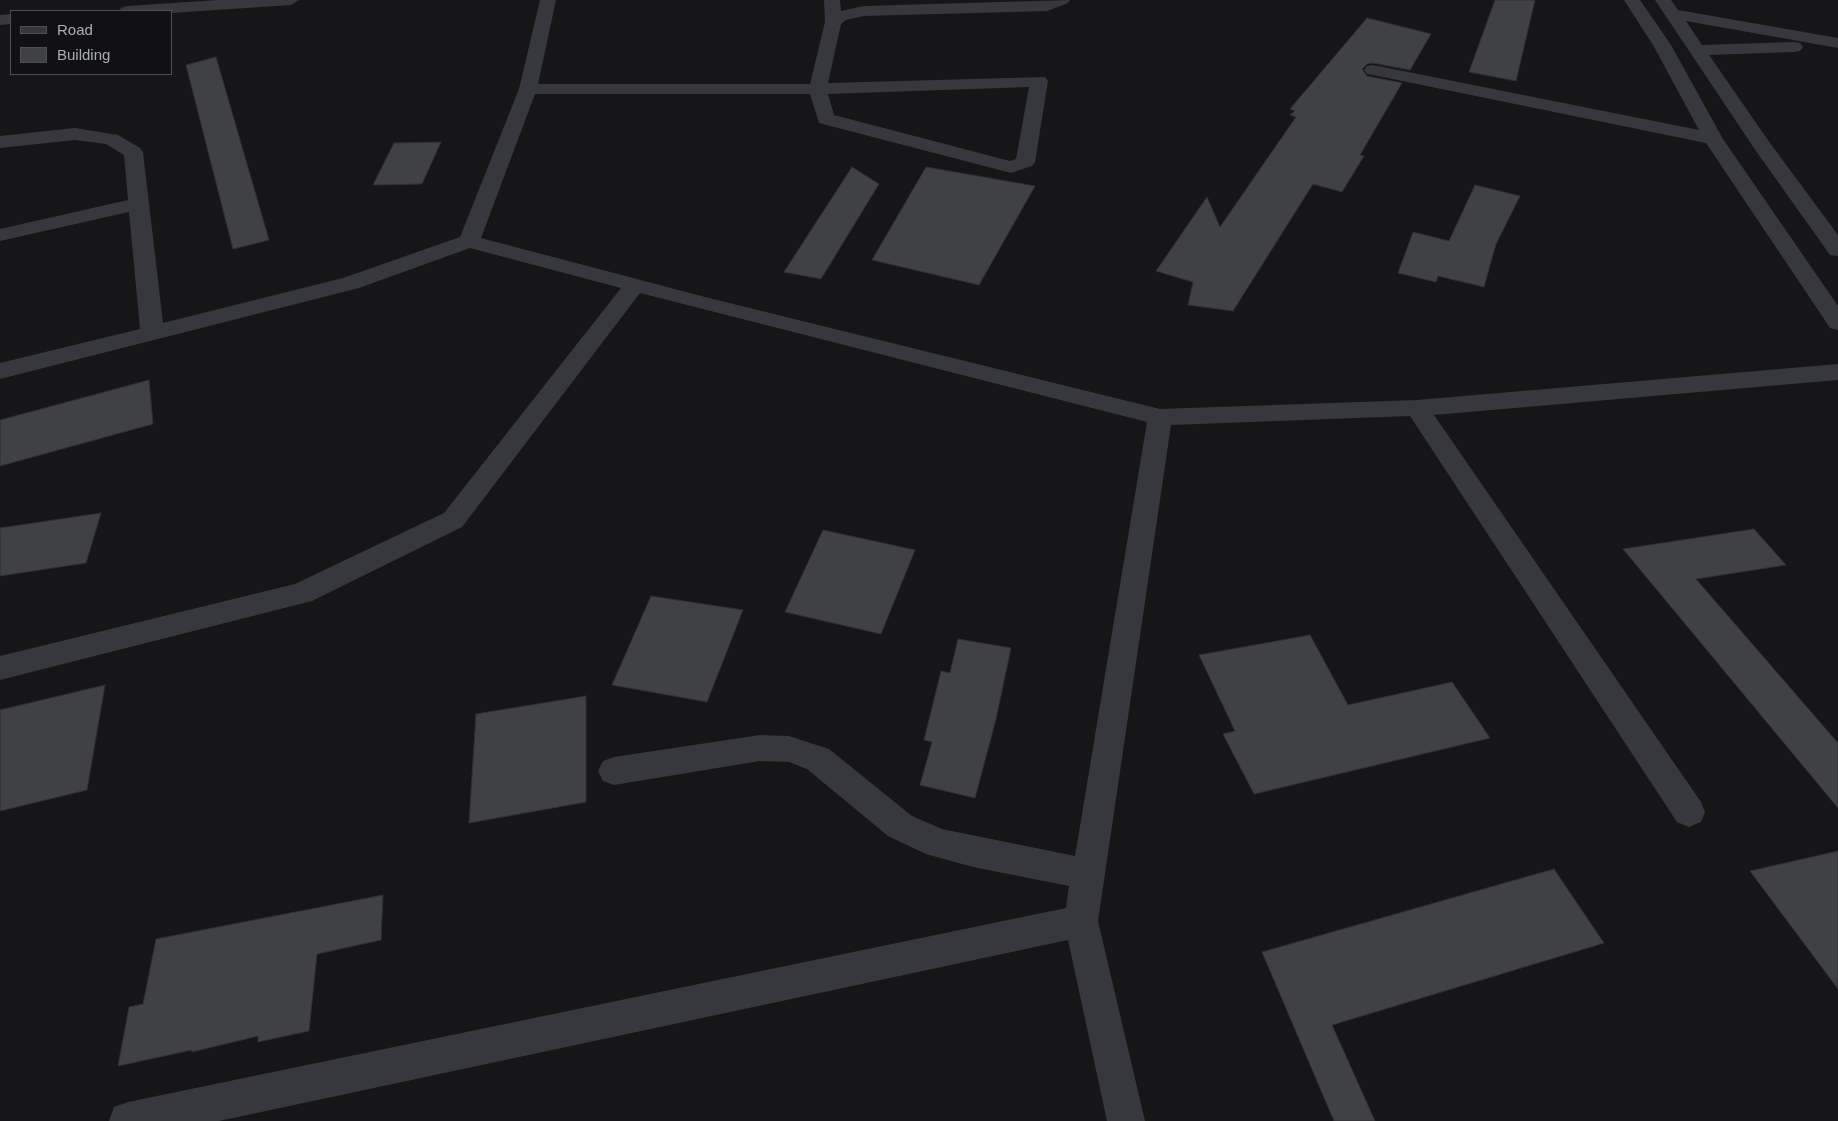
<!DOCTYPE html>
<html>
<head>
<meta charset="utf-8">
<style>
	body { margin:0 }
	#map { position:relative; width:1838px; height:1121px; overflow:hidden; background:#161618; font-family:Arial,sans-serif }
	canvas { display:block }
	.legend { position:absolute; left:10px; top:10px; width:162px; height:65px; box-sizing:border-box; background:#111113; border:1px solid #4d4f55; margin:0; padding:6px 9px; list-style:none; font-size:15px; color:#a8adb8 }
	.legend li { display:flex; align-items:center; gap:10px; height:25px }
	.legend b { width:25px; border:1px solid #4d4f55 }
</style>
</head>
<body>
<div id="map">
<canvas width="1838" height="1121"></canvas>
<ul class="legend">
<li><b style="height:6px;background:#37383d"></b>Road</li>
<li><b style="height:14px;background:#404145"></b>Building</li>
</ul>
</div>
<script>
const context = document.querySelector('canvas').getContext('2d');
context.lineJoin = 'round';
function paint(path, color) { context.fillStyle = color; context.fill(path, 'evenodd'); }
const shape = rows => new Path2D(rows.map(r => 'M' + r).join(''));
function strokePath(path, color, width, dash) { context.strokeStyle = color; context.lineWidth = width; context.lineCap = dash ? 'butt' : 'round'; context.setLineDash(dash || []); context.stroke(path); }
const building = shape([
	[1495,0,1535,0,1516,81,1469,72,1495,0],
	[1367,18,1431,34,1410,70,1373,63,1367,64,1362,69,1367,76,1402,83,1360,155,1364,156,1342,192,1313,184,1233,311,1188,305,1193,282,1156,271,1207,197,1220,227,1296,117,1290,115,1295,111,1290,109,1367,18],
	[216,57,269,240,233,249,186,65,216,57],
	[441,142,422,184,373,185,394,143,441,142],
	[852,167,879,184,821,279,784,272,852,167],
	[926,167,1035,186,979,285,872,260,926,167],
	[1475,185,1520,196,1496,244,1484,287,1438,276,1436,282,1398,273,1413,232,1449,241,1475,185],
	[149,380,153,424,0,466,0,420,149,380],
	[101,513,86,563,0,576,0,528,101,513],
	[1754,529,1786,565,1696,579,1838,743,1838,808,1623,549,1754,529],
	[823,530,915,550,881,634,785,612,823,530],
	[651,596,743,610,707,702,612,685,651,596],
	[1310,635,1348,705,1452,682,1490,738,1254,794,1223,734,1235,731,1199,655,1310,635],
	[958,639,1011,648,996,719,975,798,920,785,932,742,924,740,941,671,950,673,958,639],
	[105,685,87,790,0,811,0,710,105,685],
	[586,696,586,802,469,823,476,714,586,696],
	[1838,851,1838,989,1750,871,1838,851],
	[1554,869,1604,943,1332,1025,1375,1121,1334,1121,1262,952,1554,869],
	[383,895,381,940,317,954,309,1031,258,1042,258,1036,192,1052,192,1050,118,1066,129,1007,143,1004,156,939,383,895]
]);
paint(building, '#404145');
strokePath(building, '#303034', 1);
paint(shape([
	[218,0,299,0,291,5,171,13,119,11,121,8,127,6,218,0],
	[540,0,556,0,538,84,810,84,825,22,824,0,840,0,841,11,864,6,1070,0,1068,3,1047,11,864,16,846,20,841,24,828,83,1045,77,1048,81,1035,162,1032,166,1011,173,819,123,810,94,535,94,481,238,709,298,1160,409,1417,400,1838,364,1838,380,1434,415,1701,802,1705,812,1701,822,1689,827,1677,822,1410,416,1171,425,1098,921,1145,1121,1107,1121,1068,940,219,1121,109,1121,114,1107,128,1102,1066,908,1069,886,973,867,926,854,888,836,807,769,789,762,760,761,614,785,603,781,598,771,603,761,614,757,760,735,789,736,829,749,912,816,942,829,1075,856,1147,422,640,293,462,527,312,601,0,680,0,656,295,584,444,513,621,288,470,248,359,288,0,379,0,363,140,329,129,212,0,241,0,229,128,200,124,155,106,144,75,140,0,148,0,136,75,128,118,135,140,148,143,152,163,323,343,278,460,237,519,89,540,0],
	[1029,87,1016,159,1010,161,834,115,828,94,1029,87],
	[1624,0,1640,0,1671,45,1723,139,1838,306,1838,330,1830,328,1706,143,1373,75,1367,74,1364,70,1367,66,1373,65,1699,130,1653,45,1624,0],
	[1655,0,1671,0,1678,10,1838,38,1838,48,1686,21,1702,45,1794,42,1800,43,1803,47,1800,51,1794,52,1709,55,1770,143,1838,235,1838,256,1830,255,1756,151,1655,0],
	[11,14,11,24,0,25,0,15,11,14]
]), '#37383d');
</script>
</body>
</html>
